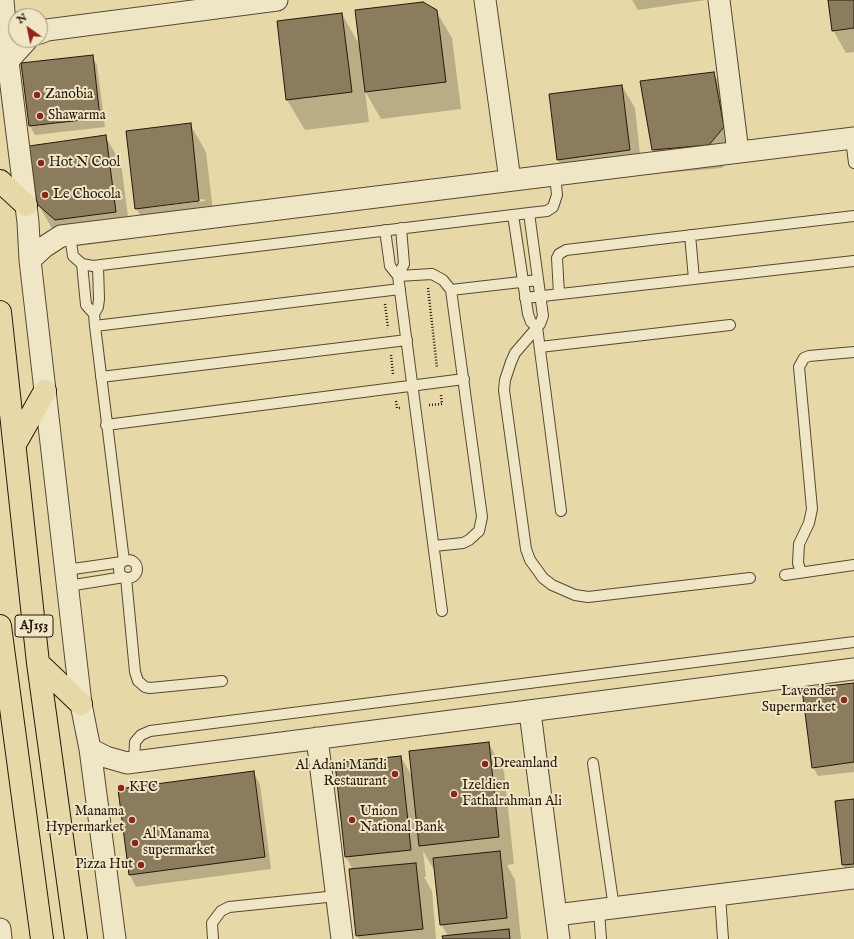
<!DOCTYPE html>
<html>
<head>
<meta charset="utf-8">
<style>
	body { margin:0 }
	#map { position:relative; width:854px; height:939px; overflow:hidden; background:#e7d9a7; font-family:"IM FELL English",serif }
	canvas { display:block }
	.north { position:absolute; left:8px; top:8px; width:40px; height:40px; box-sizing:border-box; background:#efe6c6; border:1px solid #9f937d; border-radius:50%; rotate:327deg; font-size:11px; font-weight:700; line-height:16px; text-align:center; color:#27170f }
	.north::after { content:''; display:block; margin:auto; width:14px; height:18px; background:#8f2418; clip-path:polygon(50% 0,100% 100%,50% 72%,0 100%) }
</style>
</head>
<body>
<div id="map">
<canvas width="854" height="939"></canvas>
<div class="north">N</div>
</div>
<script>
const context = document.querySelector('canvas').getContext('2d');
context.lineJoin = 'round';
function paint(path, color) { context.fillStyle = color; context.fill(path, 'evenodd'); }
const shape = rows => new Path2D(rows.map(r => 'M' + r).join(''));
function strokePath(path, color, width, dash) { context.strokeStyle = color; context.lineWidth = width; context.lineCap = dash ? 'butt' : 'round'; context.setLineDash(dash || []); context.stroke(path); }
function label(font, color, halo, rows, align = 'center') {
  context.font = font + ' "IM FELL English",serif'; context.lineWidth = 4; context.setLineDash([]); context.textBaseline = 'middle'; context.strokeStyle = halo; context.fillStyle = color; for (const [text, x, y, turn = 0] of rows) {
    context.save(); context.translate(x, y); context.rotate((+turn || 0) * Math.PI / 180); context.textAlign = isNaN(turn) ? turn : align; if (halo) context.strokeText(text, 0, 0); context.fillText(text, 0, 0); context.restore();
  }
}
paint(shape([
	[632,0,706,0,638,10],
	[829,0,854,0,854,52,846,53,833,30],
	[436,11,452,38,461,109,381,119,365,91,369,122,305,130,287,100,342,14,360,46],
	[92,56,97,65,105,127,35,135,30,126,23,64],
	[714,74,727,96,736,150,722,168,666,173,653,150],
	[622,86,635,108,642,173,571,183,558,160,550,95],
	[190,124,206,152,215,228,152,236,136,208],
	[204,199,205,201,147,208,147,206],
	[105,136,121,163,131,239,71,247,54,232,38,204],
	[854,684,854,772,818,776,813,767],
	[489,744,504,771,514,864,507,865,515,880,521,939,444,939,448,936,441,924,436,873,423,851,426,877,424,877,432,891,436,939,359,939,357,935,353,870,346,857,401,757,413,778],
	[253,772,260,784,271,869,136,887,130,875],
	[854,800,854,873,848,874,843,865,836,802]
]), '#0003');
const building = shape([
	[828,0,854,0,854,28,832,31,828,0],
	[423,2,437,10,446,82,365,92,355,10,423,2],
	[342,13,352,92,286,100,277,21,342,13],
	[93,55,100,118,29,126,21,63,93,55],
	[714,72,724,127,709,145,652,150,640,81,714,72],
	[622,85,630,150,557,160,549,94,622,85],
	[191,123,199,201,135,209,126,131,191,123],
	[106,135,116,212,55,220,37,204,29,146,106,135],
	[854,683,854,762,812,768,802,689,854,683],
	[489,742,499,837,419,846,409,751,489,742],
	[401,756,411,850,345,857,335,763,401,756],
	[254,771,265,857,129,875,118,789,254,771],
	[854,799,854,864,842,865,835,801,854,799],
	[500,851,507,918,440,925,433,858,500,851],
	[416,863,423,929,356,936,349,869,416,863],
	[509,929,510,939,443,939,442,936,509,929]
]);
paint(building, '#8b7c5e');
strokePath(building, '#27170f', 1);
const lane = shape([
	[851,139,854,163],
	[529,213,543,316,540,324,515,353,511,362,505,380,504,390,526,549,530,560,543,578,552,585,575,595,588,597,750,578],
	[513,215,528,314,531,322,537,327,561,511],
	[385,230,390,266,398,276,442,611],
	[70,235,73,256,82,264,93,266,529,213,547,211,553,207,557,195,555,175],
	[690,235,694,279],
	[82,264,86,305,94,314],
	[98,266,99,299,98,307,94,314,95,326,124,561],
	[398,276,432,274,443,280,451,290,482,517,479,531,469,540,463,543,434,546],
	[398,276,404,264,401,228],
	[451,290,538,280],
	[559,294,557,258,559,254,566,250,854,216],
	[525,298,854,261],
	[95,326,400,289],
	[540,347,730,325],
	[101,377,407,340],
	[106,425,464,379],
	'119 569a9 9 0 1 1 18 0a9 9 0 1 1-18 0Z',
	[66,570,122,562],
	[801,572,798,563,799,544,809,523,812,509,799,367,804,358,809,356,854,352],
	[785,575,854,565],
	[126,578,135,672,138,681,145,687,150,688,222,681],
	[68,586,124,577],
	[134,762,135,742,141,735,150,731,854,642],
	[593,763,614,908],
	[720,895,723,939],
	[599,910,601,939],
	[213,939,212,923,221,911,229,907,337,896]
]);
const street = shape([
	[3,0,8,61,28,222,30,260,81,704,90,749,115,939],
	[485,0,510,180],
	[719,0,738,152],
	[40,33,47,30,277,0],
	[8,61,27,40],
	[30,260,44,247,61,236,854,138],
	[530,712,559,939],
	[317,738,342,939],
	[90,749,106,757,127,763,854,669],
	[556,915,854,878],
	[0,929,1,939]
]);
const primary = shape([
	[0,181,26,205],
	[0,312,38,663,76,939],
	[15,444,45,391],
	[0,626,42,939],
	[38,663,81,704]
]);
strokePath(lane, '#574835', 12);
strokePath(street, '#574835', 23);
strokePath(primary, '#27170f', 24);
strokePath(shape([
	[428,288,437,368],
	[385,304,388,328],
	[391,355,393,374],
	[396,401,397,408,401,408],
	[429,405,442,404,441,395]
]), '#27170f', 2.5, [1, 2]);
strokePath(lane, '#efe6c6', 10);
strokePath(street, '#efe6c6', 21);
strokePath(primary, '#e7d9a7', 22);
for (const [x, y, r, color] of [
	[37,95,4,"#8f2418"],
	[40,116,4,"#8f2418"],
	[41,163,4,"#8f2418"],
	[45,195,4,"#8f2418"],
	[844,700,4,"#8f2418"],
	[485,764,4,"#8f2418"],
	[395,774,4,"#8f2418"],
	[121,788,4,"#8f2418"],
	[454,794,4,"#8f2418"],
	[132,820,4,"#8f2418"],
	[352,820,4,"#8f2418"],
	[135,843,4,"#8f2418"],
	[141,865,4,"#8f2418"]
]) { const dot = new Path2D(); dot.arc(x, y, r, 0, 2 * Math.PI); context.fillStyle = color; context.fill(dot); strokePath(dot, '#efe6c6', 1.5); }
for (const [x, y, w] of [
	[34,626,38]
]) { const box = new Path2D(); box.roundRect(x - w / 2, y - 11, w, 22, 3); context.fillStyle = '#efe6c6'; context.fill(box); strokePath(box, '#27170f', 1); }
label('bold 13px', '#27170f', null, [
	["AJ153",34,626]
]);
label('14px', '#27170f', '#efe6c6', [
	["Zanobia",45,95],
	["Shawarma",48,116],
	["Hot N Cool",49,163],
	["Le Chocola",53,195],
	["Lavender",836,692,"right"],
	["Supermarket",836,708,"right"],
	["Dreamland",493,764],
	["Al Adani Mandi",387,766,"right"],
	["Restaurant",387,782,"right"],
	["Izeldien",462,786],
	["Fathalrahman Ali",462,802],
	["KFC",129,788],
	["Manama",124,812,"right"],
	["Hypermarket",124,828,"right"],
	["Union",360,812],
	["National Bank",360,828],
	["Al Manama",143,835],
	["supermarket",143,851],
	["Pizza Hut",133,865,"right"]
], 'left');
</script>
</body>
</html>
